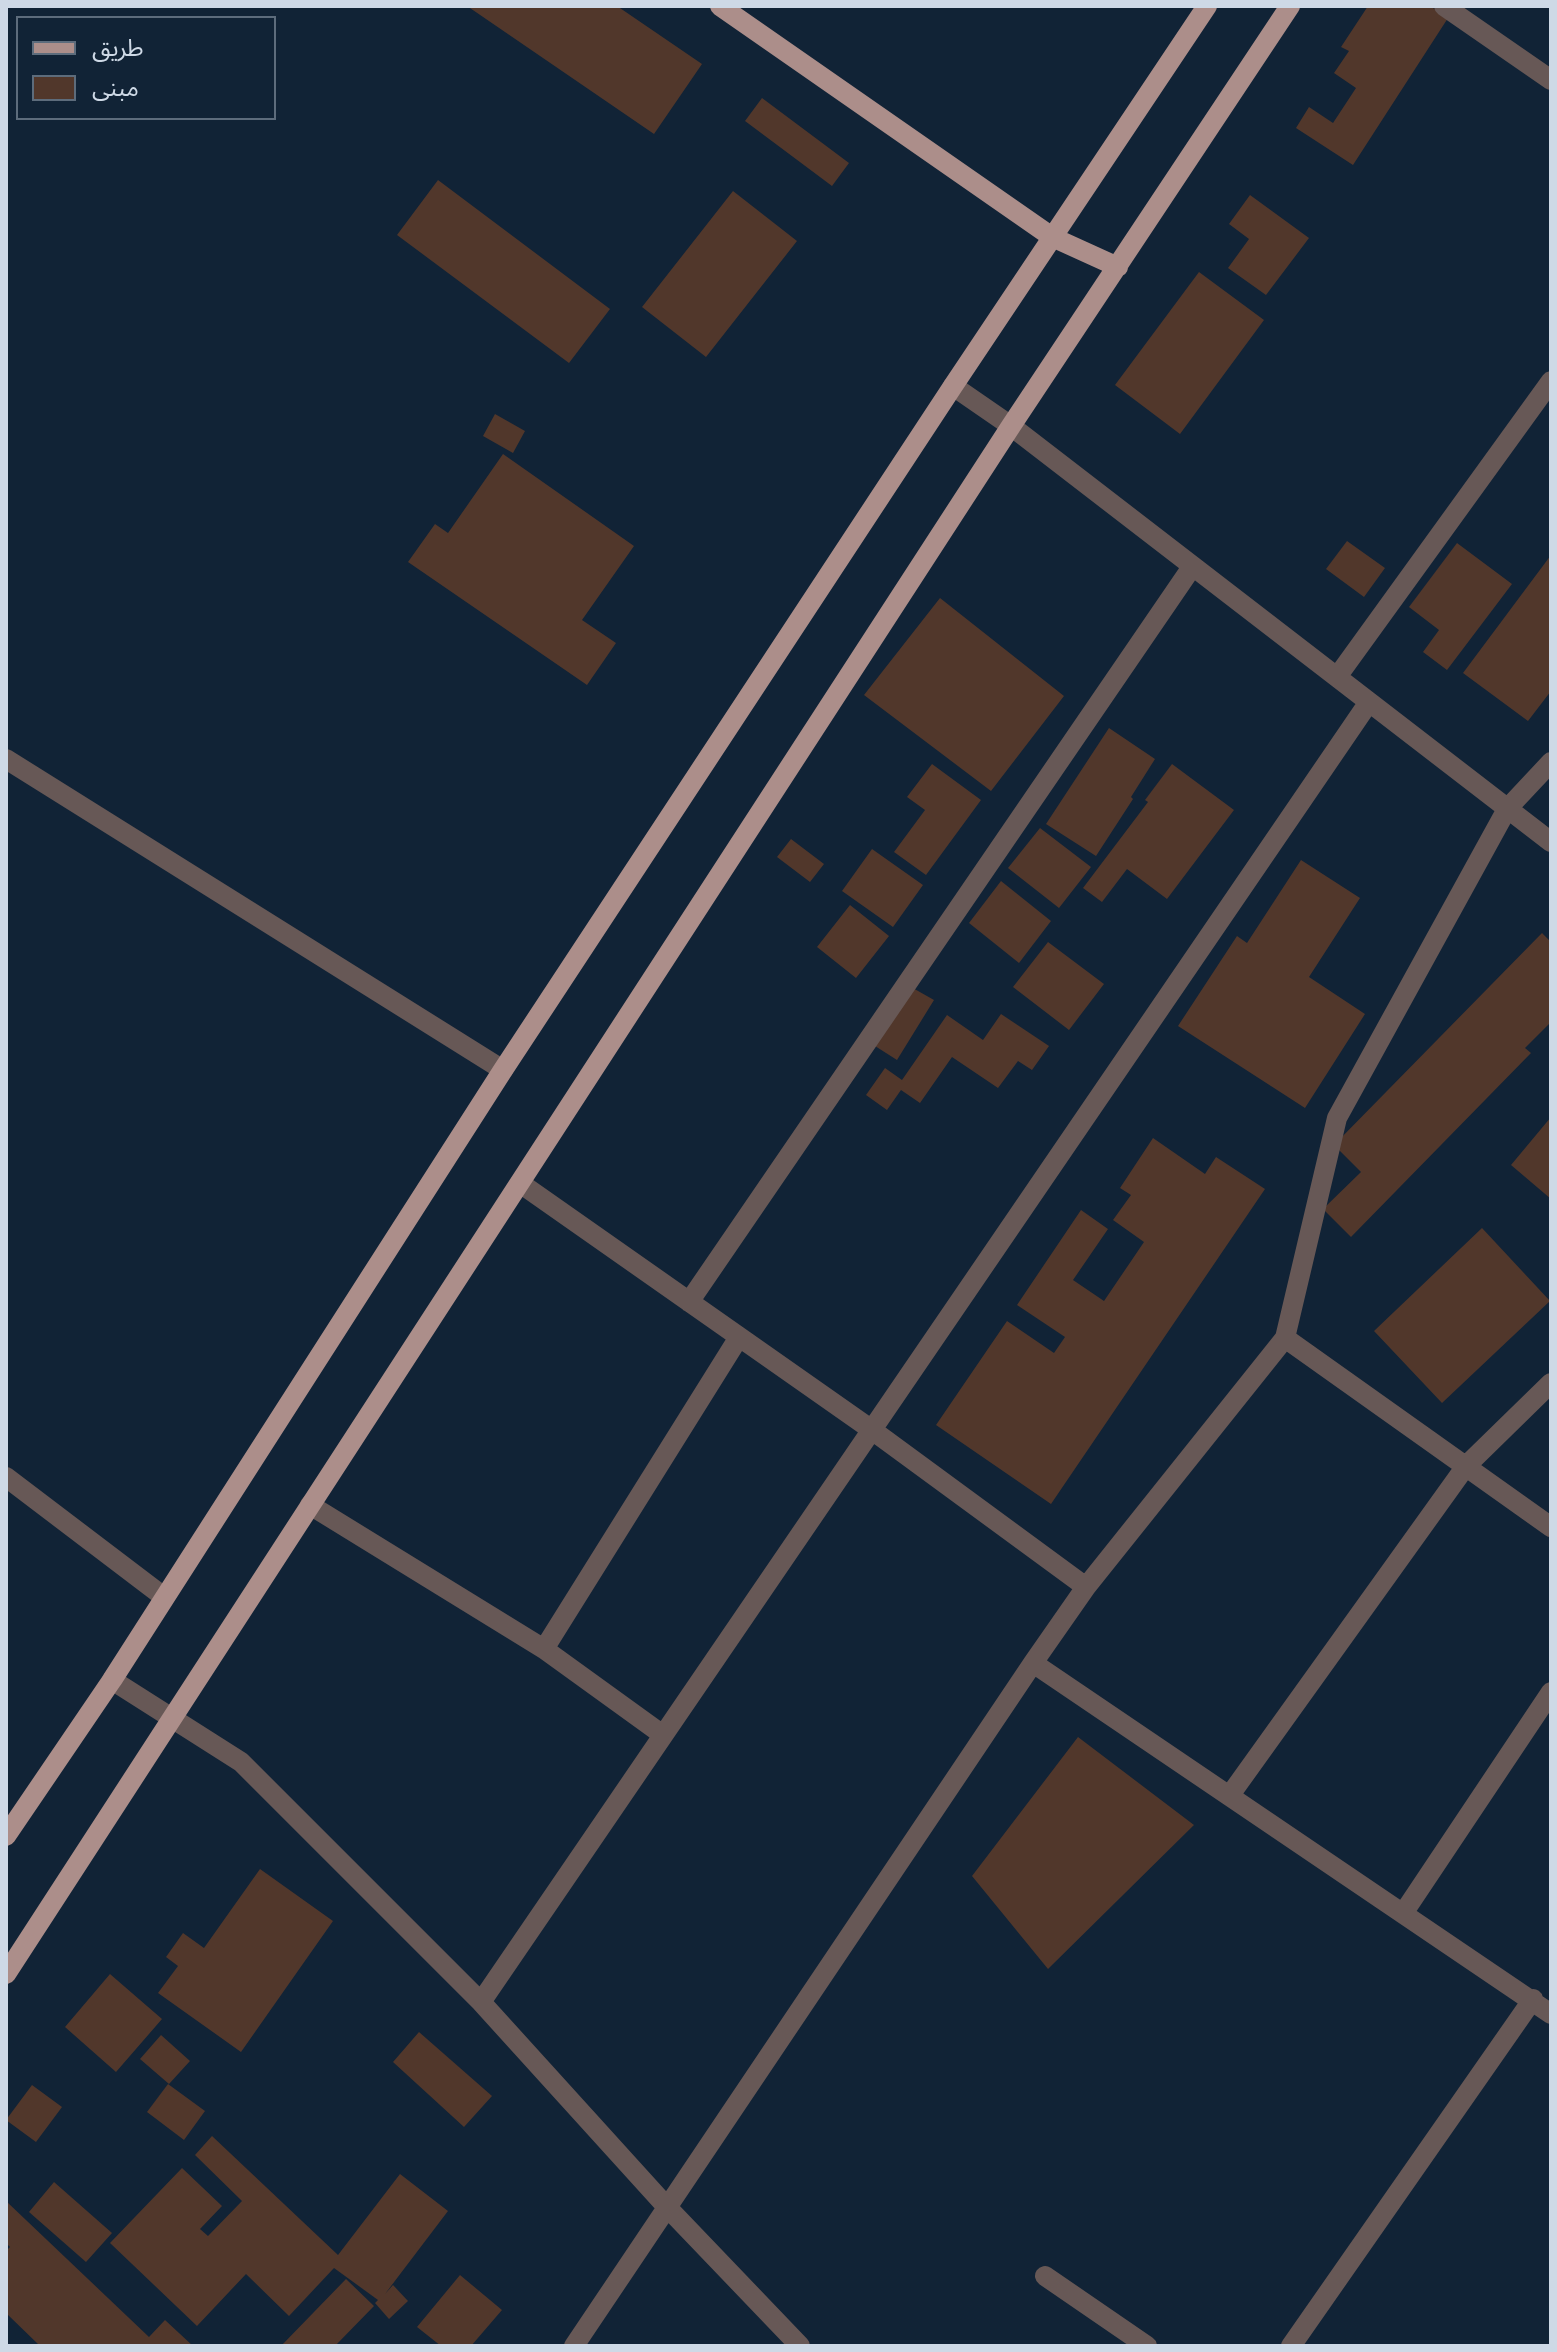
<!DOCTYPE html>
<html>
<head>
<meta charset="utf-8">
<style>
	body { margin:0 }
	#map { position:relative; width:1557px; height:2352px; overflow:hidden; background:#112336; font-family:Figtree,"Noto Sans Arabic",sans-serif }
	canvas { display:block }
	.frame { position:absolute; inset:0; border:8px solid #ced9e6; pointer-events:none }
	.legend { position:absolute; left:16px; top:16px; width:260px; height:104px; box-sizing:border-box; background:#112336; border:2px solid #5d6c7c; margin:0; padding:10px 14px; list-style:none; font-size:24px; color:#ced9e6 }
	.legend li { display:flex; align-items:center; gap:16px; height:40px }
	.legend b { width:40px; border:2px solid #5d6c7c }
</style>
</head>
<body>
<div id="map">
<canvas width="1557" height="2352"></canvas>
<div class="frame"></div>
<ul class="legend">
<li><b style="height:10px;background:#ac8e8a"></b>طريق</li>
<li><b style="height:22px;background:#51372b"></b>مبنى</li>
</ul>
</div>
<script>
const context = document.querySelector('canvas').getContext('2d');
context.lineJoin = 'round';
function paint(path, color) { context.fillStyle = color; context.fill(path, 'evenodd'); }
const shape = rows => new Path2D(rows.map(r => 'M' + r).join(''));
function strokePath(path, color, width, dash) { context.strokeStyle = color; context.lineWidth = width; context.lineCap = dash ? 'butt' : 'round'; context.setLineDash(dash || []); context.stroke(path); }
paint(shape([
	[467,6,617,6,702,64,654,134],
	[1368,6,1430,6,1448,18,1353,165,1296,128,1309,107,1333,123,1356,88,1334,73,1349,51,1341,47],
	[762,98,849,163,832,186,745,121],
	[438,180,610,309,569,363,397,235],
	[733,191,797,241,706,357,642,307],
	[1250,195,1309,238,1266,295,1228,268,1249,239,1229,224],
	[1199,272,1264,320,1180,434,1115,385],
	[495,414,525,431,513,453,483,436],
	[503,454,634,546,582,620,616,643,587,685,408,562,435,524,448,533],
	[1347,541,1385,568,1364,597,1326,569],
	[1457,543,1512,584,1447,670,1423,652,1439,630,1409,607],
	[1551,555,1551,691,1528,721,1463,673],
	[940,598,1064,696,991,791,864,695],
	[1109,728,1155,759,1131,797,1133,799,1096,856,1046,824],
	[932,764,981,800,926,875,894,852,925,810,907,797],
	[1172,764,1234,810,1167,899,1127,869,1102,902,1083,888,1148,802,1145,800],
	[1040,828,1091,867,1059,908,1008,868],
	[791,839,824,864,810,882,777,857],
	[872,849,923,885,893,927,842,891],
	[1301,860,1360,898,1309,977,1365,1014,1305,1108,1178,1026,1237,936,1247,943],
	[1001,881,1051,921,1019,963,969,923],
	[850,905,889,936,856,978,817,947],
	[1542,933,1551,942,1551,1022,1525,1048,1531,1053,1351,1237,1323,1209,1361,1172,1334,1145],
	[1048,942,1104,984,1069,1030,1013,987],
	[911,987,934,1000,897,1060,875,1046],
	[1001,1014,1049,1046,1032,1070,1018,1061,998,1088,952,1057,920,1103,901,1090,887,1110,866,1095,885,1068,902,1080,947,1015,983,1040],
	[1551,1117,1551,1199,1511,1165],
	[1153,1138,1205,1174,1216,1157,1265,1189,1051,1504,936,1425,1007,1321,1054,1353,1065,1337,1017,1305,1081,1210,1108,1229,1073,1280,1104,1301,1144,1242,1113,1220,1131,1195,1120,1188],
	[1482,1228,1550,1301,1442,1403,1374,1331],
	[1078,1737,1194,1825,1048,1969,972,1876],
	[260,1869,333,1921,241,2052,158,1993,178,1966,166,1957,183,1933,204,1948],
	[110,1974,162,2019,116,2072,65,2027],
	[419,2032,492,2096,464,2127,393,2062],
	[161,2035,190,2061,169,2084,140,2059],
	[168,2084,205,2111,184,2140,147,2112],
	[32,2085,62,2107,36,2142,6,2120],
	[212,2136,338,2255,400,2174,448,2211,385,2294,393,2285,408,2301,389,2319,375,2303,378,2300,334,2268,289,2316,246,2274,197,2326,110,2243,182,2168,222,2206,200,2229,208,2236,242,2201,195,2155],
	[54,2182,112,2233,86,2262,29,2212],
	[6,2201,149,2337,165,2320,193,2346,40,2346,6,2313,6,2251,10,2247,6,2243],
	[460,2275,502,2310,471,2346,441,2346,417,2327],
	[346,2279,374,2306,335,2346,281,2346]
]), '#51372b');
strokePath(shape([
	[1444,6,1551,80],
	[953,386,1011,426,1551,842],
	[1337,677,1551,381],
	[6,759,503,1070],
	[520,1183,872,1430,1086,1587],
	[689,1302,1192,567],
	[1285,1338,1551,1527],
	[6,1477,164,1597],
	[310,1505,544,1649,663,1735],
	[544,1649,739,1337],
	[1033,1663,1551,2014],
	[112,1680,241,1762,481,2002,666,2206,800,2346],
	[1230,1795,1466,1466,1551,1383],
	[1404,1912,1551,1692],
	[481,2002,1369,702],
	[1045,2276,1147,2346],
	[574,2346,1033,1663,1086,1587,1285,1338,1337,1118,1507,809,1551,762],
	[1291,2346,1533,1999]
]), '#675856', 20);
strokePath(shape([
	[720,6,1052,237,1118,267],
	[6,1836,112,1680,503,1070,953,386,1207,6],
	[6,1974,1011,426,1290,6]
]), '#ac8e8a', 20);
</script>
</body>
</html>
